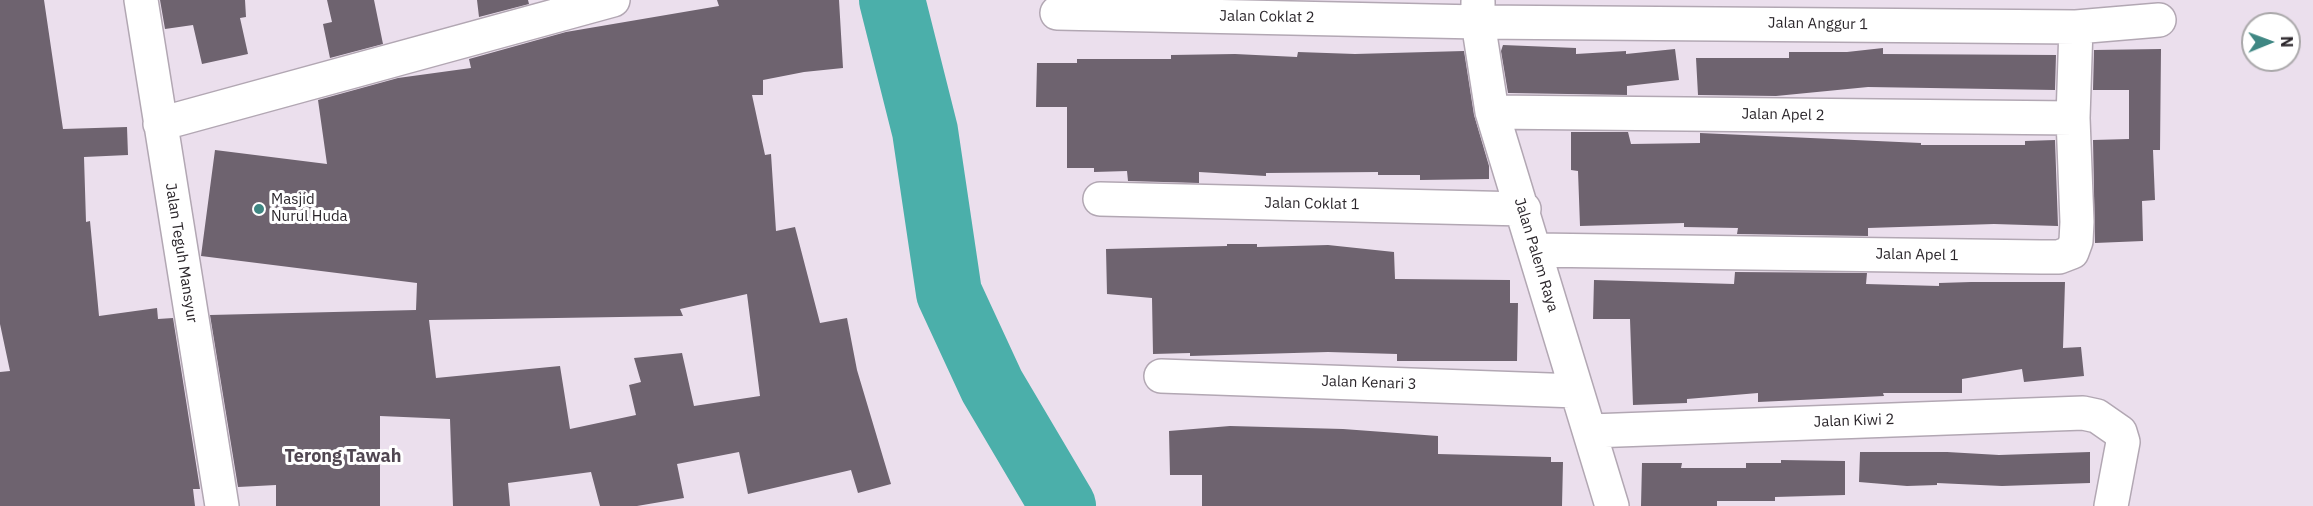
<!DOCTYPE html>
<html>
<head>
<meta charset="utf-8">
<style>
	body { margin:0 }
	#map { position:relative; width:2313px; height:506px; overflow:hidden; background:#ebdfed; font-family:"IBM Plex Sans",sans-serif }
	canvas { display:block }
	.north { position:absolute; left:2241px; top:12px; width:60px; height:60px; box-sizing:border-box; background:#fff; border:2px solid #aaa8aa; border-radius:50%; rotate:89deg; font-size:16px; font-weight:700; line-height:24px; text-align:center; color:#2b262b }
	.north::after { content:''; display:block; margin:auto; width:21px; height:27px; background:#3f8783; clip-path:polygon(50% 0,100% 100%,50% 72%,0 100%) }
</style>
</head>
<body>
<div id="map">
<canvas width="2313" height="506"></canvas>
<div class="north">N</div>
</div>
<script>
const context = document.querySelector('canvas').getContext('2d');
context.lineJoin = 'round';
const shape = rows => new Path2D(rows.map(r => 'M' + r).join(''));
function strokePath(path, color, width, dash) { context.strokeStyle = color; context.lineWidth = width; context.lineCap = dash ? 'butt' : 'round'; context.setLineDash(dash || []); context.stroke(path); }
function paint(path, color) { context.fillStyle = color; context.fill(path, 'evenodd'); }
function label(font, color, halo, rows, align = 'center') {
  context.font = font + ' "IBM Plex Sans",sans-serif'; context.lineWidth = 6; context.setLineDash([]); context.textBaseline = 'middle'; context.strokeStyle = halo; context.fillStyle = color; for (const [text, x, y, turn = 0] of rows) {
    context.save(); context.translate(x, y); context.rotate((+turn || 0) * Math.PI / 180); context.textAlign = isNaN(turn) ? turn : align; if (halo) context.strokeText(text, 0, 0); context.fillText(text, 0, 0); context.restore();
  }
}
strokePath(shape([
	[892,0,925,131,949,293,992,386,1063,506]
]), '#4bafaa', 66);
paint(shape([
	[0,0,44,0,63,129,127,127,128,155,84,157,86,222,90,221,99,316,157,308,158,319,173,318,200,489,193,489,195,506,0,506,0,372,10,371,0,324],
	[160,0,245,0,246,17,240,18,248,54,202,64,193,25,165,29],
	[327,0,374,0,383,44,330,58,323,24,332,22],
	[477,0,528,0,529,4,479,17],
	[717,0,839,0,843,68,804,72,763,80,763,95,752,95,765,155,771,154,776,231,795,227,820,323,847,318,857,370,891,484,858,493,851,470,748,494,739,452,677,464,684,498,637,506,600,506,591,472,508,483,510,506,453,506,450,419,380,416,380,506,276,506,276,485,238,487,210,315,416,310,417,283,201,256,215,150,327,164,318,100,398,78,471,68,469,59,566,32,719,6],
	[747,294,760,396,694,406,682,353,634,358,641,382,629,385,636,415,570,429,560,366,436,378,429,320,683,316,680,309],
	[1503,45,1576,48,1576,54,1626,51,1626,54,1675,49,1679,80,1627,86,1627,95,1508,93,1501,51],
	[1883,48,1883,54,2056,55,2055,90,1868,87,1776,96,1698,95,1696,58,1789,58,1789,52,1847,52],
	[2161,49,2160,150,2153,150,2155,200,2142,201,2143,241,2095,243,2093,140,2129,139,2129,90,2093,90,2094,50],
	[1464,51,1474,115,1489,166,1489,179,1420,180,1420,175,1378,175,1378,172,1266,173,1266,176,1199,172,1199,183,1128,181,1127,171,1094,172,1094,168,1067,168,1067,107,1036,107,1037,63,1077,63,1077,59,1171,59,1171,55,1235,54,1297,57,1298,52,1355,54],
	[1571,132,1628,132,1631,144,1700,143,1700,133,1921,143,1921,145,2025,145,2025,141,2055,140,2058,226,1994,224,1868,228,1868,236,1737,234,1738,228,1684,227,1684,223,1580,226,1578,171,1571,170],
	[1227,244,1257,244,1257,247,1328,245,1394,252,1395,279,1510,280,1510,303,1518,303,1517,361,1397,361,1397,354,1328,352,1190,356,1190,353,1153,354,1152,298,1107,294,1106,249,1227,246],
	[1735,272,1867,273,1866,284,1939,286,1939,283,1971,282,2065,282,2063,348,2081,347,2084,376,2024,382,2022,369,1962,379,1962,393,1883,393,1884,396,1758,402,1758,393,1687,399,1687,403,1633,405,1630,319,1593,319,1594,280,1734,284],
	[1230,426,1343,429,1438,436,1438,454,1551,457,1551,462,1563,462,1562,506,1202,506,1202,475,1170,475,1169,431],
	[1860,452,1947,452,1999,455,2090,452,2090,483,2002,486,1937,483,1937,485,1907,486,1859,482],
	[1781,460,1845,461,1845,495,1775,497,1775,501,1717,501,1717,506,1641,506,1642,463,1682,463,1681,468,1746,468,1746,463,1781,463]
]), '#6e636f');
const minor = shape([
	[141,0,222,506],
	[1478,2,1478,22,1492,112,1612,506],
	[1057,13,1478,22,2076,27,2159,20],
	[1492,112,2073,118],
	[160,124,613,0],
	[1100,199,1524,209],
	[1535,250,2041,257,2059,257,2072,252,2076,241,2077,222,2073,118,2076,27],
	[1161,376,1577,391],
	[1591,431,2083,413,2097,416,2120,432,2123,442,2111,506]
]);
strokePath(minor, '#b2a7b3', 36);
strokePath(minor, '#fff', 33);
for (const [x, y, r, color] of [
	[259,209,6,"#3f8783"]
]) { const dot = new Path2D(); dot.arc(x, y, r, 0, 2 * Math.PI); context.fillStyle = color; context.fill(dot); strokePath(dot, '#fff', 2); }
label('15px', '#2b262b', '#fff', [
	["Jalan Coklat 2",1267,17,1],
	["Jalan Anggur 1",1818,24,1],
	["Jalan Apel 2",1783,115,1],
	["Jalan Coklat 1",1312,204,1],
	["Jalan Teguh Mansyur",181,253,81],
	["Jalan Palem Raya",1536,255,73],
	["Jalan Apel 1",1917,255,1],
	["Jalan Kenari 3",1369,383,2],
	["Jalan Kiwi 2",1854,421,-2]
]);
label('15px', '#2b262b', '#fff', [
	["Masjid",271,200],
	["Nurul Huda",271,217]
], 'left');
label('bold 18px', '#504651', '#fff', [
	["Terong Tawah",343,457]
]);
</script>
</body>
</html>
